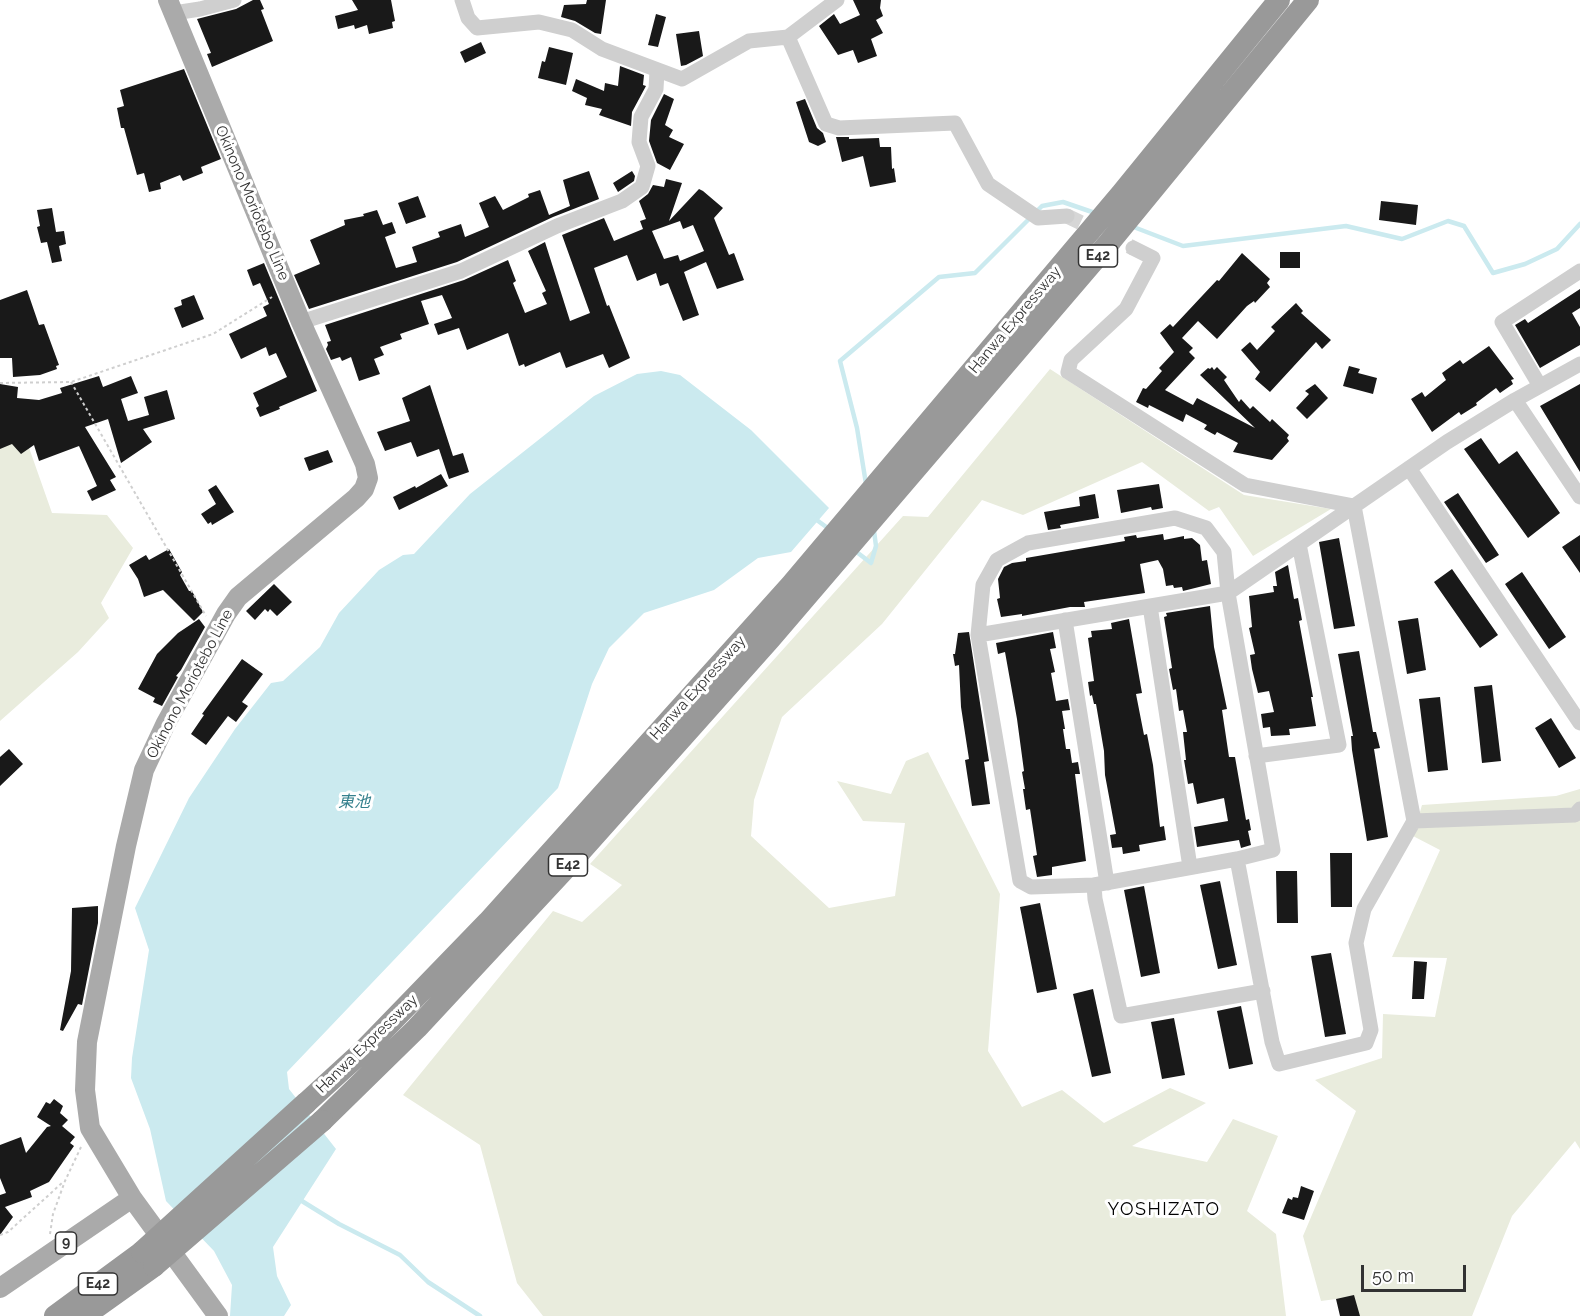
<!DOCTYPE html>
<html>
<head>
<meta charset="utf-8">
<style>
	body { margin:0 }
	#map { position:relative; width:1580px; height:1316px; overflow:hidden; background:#fff; font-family:Raleway,sans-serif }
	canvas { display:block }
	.scale { position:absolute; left:1361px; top:1265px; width:105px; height:27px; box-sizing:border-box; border:3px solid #323232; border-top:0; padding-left:8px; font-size:18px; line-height:21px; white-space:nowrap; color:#323232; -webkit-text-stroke:4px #fff; paint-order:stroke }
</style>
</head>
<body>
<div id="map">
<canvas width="1580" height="1316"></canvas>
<div class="scale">50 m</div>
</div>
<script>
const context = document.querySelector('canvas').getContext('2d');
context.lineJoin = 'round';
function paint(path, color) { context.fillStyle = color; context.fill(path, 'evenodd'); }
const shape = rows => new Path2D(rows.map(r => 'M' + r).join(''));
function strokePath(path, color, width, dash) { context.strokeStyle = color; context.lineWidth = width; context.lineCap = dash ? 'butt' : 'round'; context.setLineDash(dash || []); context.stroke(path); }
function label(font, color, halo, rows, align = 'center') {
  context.font = font + ' Raleway,"Noto Sans JP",sans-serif'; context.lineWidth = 6; context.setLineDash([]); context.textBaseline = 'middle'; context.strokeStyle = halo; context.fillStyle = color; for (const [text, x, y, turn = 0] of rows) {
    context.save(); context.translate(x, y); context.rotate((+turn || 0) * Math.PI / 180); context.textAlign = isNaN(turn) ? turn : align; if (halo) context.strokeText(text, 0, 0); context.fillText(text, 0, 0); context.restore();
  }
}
paint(shape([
	[1050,369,1244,495,1331,509,1253,556,1219,507,1209,511,1142,462,1023,515,982,500,882,624,782,717,754,800,751,836,829,908,895,896,905,823,863,821,837,781,891,794,906,761,928,752,1000,894,988,1051,1022,1107,1062,1090,1104,1123,1170,1088,1206,1103,1132,1146,1207,1162,1233,1119,1278,1136,1247,1211,1276,1234,1286,1316,543,1316,517,1283,480,1145,403,1095,553,911,582,922,622,885,590,864,903,516,928,517],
	[0,438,27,442,52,513,107,515,133,548,101,603,109,618,78,652,0,721],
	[1580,789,1580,1149,1575,1141,1512,1216,1472,1316,1355,1316,1351,1297,1321,1301,1303,1236,1356,1111,1315,1080,1382,1058,1383,1014,1435,1017,1447,958,1392,957,1440,850,1413,836,1422,805,1556,796]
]), '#e9ecdd');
paint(shape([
	[661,371,680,375,751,430,829,508,791,552,758,558,714,590,644,613,609,648,592,684,558,788,287,1072,289,1089,336,1149,273,1247,277,1276,291,1305,284,1316,230,1316,232,1285,214,1251,166,1201,150,1129,131,1078,132,1058,149,950,135,908,189,798,235,729,271,683,283,681,320,647,339,613,379,570,403,555,414,554,470,494,594,396,637,374]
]), '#cbeaef');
strokePath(shape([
	[1131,226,1183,246,1346,226,1402,239,1448,221,1464,226,1493,273,1525,264,1557,249,1580,224],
	[866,484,857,428,840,361,939,277,975,273,1042,206,1063,202,1095,213],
	[814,518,829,529],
	[854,550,871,563,876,546,874,531],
	[297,1198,339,1224,400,1255,428,1282,480,1316]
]), '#cbeaef', 4.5);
paint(shape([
	[253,0,260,0,264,9,261,10,273,41,212,67,207,54,211,53,197,19,236,9],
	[352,0,391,0,395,21,392,22,393,28,369,34,367,25,355,29,354,25,338,29,335,16,358,10],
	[587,0,606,0,601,34,595,33,575,21,561,17,564,5,586,4],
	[853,0,881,0,880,8,883,16,876,20,883,33,871,39,877,56,858,63,853,50,838,55,819,26,834,14,840,24,860,15],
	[656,14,666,17,658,47,648,45],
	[699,31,703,56,686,65,681,66,676,34],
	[481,42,486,53,465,63,460,52],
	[549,47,573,53,566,85,538,78,542,61,545,62],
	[620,66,644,75,643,85,646,86,632,112,631,126,599,115,602,109,585,105,587,98,572,91,576,79,604,91,605,83,618,86],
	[184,69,221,159,201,167,203,173,183,181,180,175,160,183,161,189,149,192,144,173,137,175,124,128,121,128,117,108,124,106,120,90],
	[664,94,674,99,665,125,673,130,669,137,684,144,670,170,657,163,649,141,651,120],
	[805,99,817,128,823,133,826,142,818,146,809,142,796,102],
	[836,137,849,137,849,139,879,138,880,147,891,147,892,169,894,168,896,182,870,187,863,156,842,162],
	[589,171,599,199,553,217,457,262,309,309,294,275,320,264,310,240,345,225,344,220,364,216,363,214,377,210,383,225,392,222,396,233,385,237,396,268,417,262,412,247,440,237,438,232,461,224,465,237,489,227,479,203,495,196,503,210,529,197,528,194,540,190,549,215,570,206,563,180],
	[632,171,635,176,634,181,618,192,613,183],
	[666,179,682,183,669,221,699,189,703,191,723,208,714,218,729,255,734,253,744,280,717,289,706,262,684,272,699,315,683,321,668,283,660,286,656,273,637,281,627,255,594,268,607,306,609,305,630,358,609,368,603,354,566,368,560,352,525,367,524,364,519,366,508,333,467,350,459,328,438,335,434,324,452,318,442,295,421,301,429,324,400,334,402,339,380,347,384,355,374,359,380,374,359,381,351,357,342,361,340,357,331,360,326,349,328,345,327,342,331,341,325,325,464,280,508,260,516,281,513,283,525,313,547,304,542,293,546,291,528,251,545,242,570,321,590,313,562,235,604,218,614,241,643,229,640,221,646,219,639,201,648,194,653,185,664,187],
	[680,221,683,229,693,225,704,251,680,261,678,255,664,259,652,231],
	[418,196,426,217,406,224,398,203],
	[1381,201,1418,205,1416,225,1379,220],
	[52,208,56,232,64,231,66,244,59,246,62,261,52,263,47,242,41,243,37,227,40,226,37,210],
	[1280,252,1300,252,1300,268,1280,268],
	[1242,253,1270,279,1267,283,1270,287,1255,303,1254,301,1247,306,1217,339,1198,321,1182,338,1193,348,1189,352,1195,358,1165,390,1193,405,1197,398,1255,428,1200,375,1208,368,1210,369,1212,367,1214,370,1217,367,1227,377,1224,380,1239,402,1241,399,1250,409,1253,406,1270,422,1272,419,1289,435,1287,438,1289,441,1272,460,1233,452,1238,443,1217,432,1215,435,1204,429,1207,425,1186,414,1183,422,1149,405,1148,408,1136,402,1143,388,1146,389,1162,371,1159,368,1174,352,1160,333,1170,324,1173,327,1217,280,1219,281],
	[264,263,317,391,279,407,280,409,260,417,256,408,259,406,253,393,287,377,276,353,269,356,266,347,241,359,229,334,267,316,263,307,269,304,260,283,253,286,247,270],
	[1580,289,1580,308,1572,313,1580,327,1580,345,1540,368,1515,325,1525,319,1528,323],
	[27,290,39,325,44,324,59,365,56,366,57,369,40,375,13,377,12,358,0,358,0,300],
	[194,295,204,319,182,328,174,308,182,305,181,300],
	[1296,303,1303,311,1301,313,1331,340,1322,349,1316,342,1270,392,1255,379,1260,372,1241,350,1250,342,1257,350,1275,331,1271,327],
	[1489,346,1514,379,1511,380,1513,384,1500,393,1496,388,1476,403,1477,405,1461,415,1459,412,1432,432,1411,399,1422,392,1425,397,1446,380,1442,373,1460,360,1463,364],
	[1349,366,1360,369,1358,373,1377,378,1373,394,1343,386],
	[99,376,103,387,131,376,138,393,121,399,128,421,149,415,144,397,167,390,175,419,143,429,152,442,121,463,108,419,85,427,116,477,110,480,116,490,92,501,87,491,97,486,79,446,39,461,34,445,21,454,12,444,0,449,0,384,18,387,17,398,39,400,62,393,60,388],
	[1315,384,1328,398,1307,419,1296,408,1309,394,1305,391],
	[1580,384,1580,472,1540,406],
	[430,385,453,456,463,453,469,472,449,479,439,449,417,457,411,442,385,451,377,432,410,421,402,398],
	[1481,438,1499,464,1517,451,1560,513,1528,538,1464,449],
	[328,450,333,462,309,471,304,458],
	[441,474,448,486,399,510,393,497,415,486,416,488],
	[1159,484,1163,508,1152,510,1151,507,1121,513,1117,490],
	[216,485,234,512,212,525,211,522,208,524,201,514,216,504,208,490],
	[1458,493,1499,555,1486,563,1444,502],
	[1095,494,1099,518,1060,525,1061,528,1048,530,1044,512,1080,506,1079,497],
	[1163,534,1164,540,1184,536,1184,539,1192,538,1200,545,1202,561,1207,560,1211,584,1183,591,1182,587,1174,588,1173,585,1166,586,1163,569,1158,560,1140,564,1145,593,1084,602,1085,607,1070,607,1022,616,1022,614,1001,617,997,599,1000,598,998,579,1004,567,1012,563,1026,561,1026,558,1125,541,1124,537,1136,535,1137,538],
	[1580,535,1580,573,1562,547],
	[1339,538,1355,626,1334,629,1319,542],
	[169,549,182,572,180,575,189,591,192,591,203,612,194,621,163,590,144,597,138,579,129,565,146,555,149,560],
	[1288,565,1294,599,1298,598,1302,620,1299,621,1313,697,1311,697,1316,726,1289,729,1290,735,1271,736,1270,727,1263,728,1261,714,1274,712,1269,691,1258,693,1252,669,1250,655,1255,654,1249,628,1252,627,1249,596,1274,592,1273,586,1277,586,1275,572],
	[1452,569,1498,635,1480,648,1434,582],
	[1522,572,1566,637,1549,649,1505,584],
	[274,584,292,602,277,616,270,609,268,612,265,609,255,620,246,611],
	[1210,606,1214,647,1227,709,1222,710,1229,757,1235,757,1246,820,1249,819,1251,830,1248,831,1251,845,1241,848,1239,840,1197,847,1194,827,1228,821,1224,798,1197,804,1193,783,1188,784,1184,760,1186,760,1183,732,1187,732,1183,710,1179,711,1176,689,1173,690,1169,669,1172,668,1164,617,1167,616,1166,613],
	[1418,618,1426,670,1407,674,1398,621],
	[199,619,205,627,181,670,176,676,178,677,162,706,153,702,155,698,138,689,157,654,178,633],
	[1129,619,1142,693,1136,694,1144,735,1147,734,1153,765,1160,827,1164,826,1166,840,1139,845,1140,851,1123,854,1122,847,1112,848,1110,835,1116,834,1105,775,1104,751,1096,704,1094,704,1092,695,1090,696,1088,682,1094,681,1088,638,1092,637,1091,631,1112,629,1111,623],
	[969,632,989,761,984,762,990,804,972,806,965,760,969,759,961,707,959,665,955,666,953,654,955,654,958,633],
	[1053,632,1056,648,1050,649,1055,672,1051,673,1056,701,1068,699,1070,710,1062,711,1065,729,1063,729,1066,749,1070,749,1072,763,1078,762,1080,774,1075,774,1086,861,1052,867,1052,875,1037,877,1033,856,1037,855,1030,809,1026,810,1023,789,1025,789,1022,772,1024,771,1017,719,1005,652,998,654,996,643],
	[1359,651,1373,732,1376,732,1380,748,1374,749,1388,837,1367,841,1352,750,1351,736,1353,736,1338,654],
	[242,659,263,674,242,702,248,706,236,722,228,716,206,745,191,734,204,715,202,714],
	[1492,685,1501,761,1482,763,1474,687],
	[1440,697,1448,770,1428,772,1419,699],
	[1551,718,1576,758,1559,768,1535,728],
	[9,749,23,764,0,786,0,757],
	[1330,853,1352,853,1352,907,1331,907],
	[1276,871,1297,871,1298,923,1277,923],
	[1220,881,1237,965,1218,969,1200,885],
	[1144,886,1160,973,1141,977,1124,890],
	[1040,903,1057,989,1037,993,1020,907],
	[98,906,98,923,82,1005,78,1004,63,1031,60,1030,71,971,72,908],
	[1331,953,1346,1034,1325,1037,1311,956],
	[1414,961,1427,962,1424,999,1412,999],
	[1093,989,1111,1073,1092,1077,1073,994],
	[1241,1006,1253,1064,1229,1069,1217,1011],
	[1174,1018,1185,1075,1162,1079,1151,1022],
	[54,1099,63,1106,60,1113,68,1120,62,1126,75,1137,70,1143,74,1146,49,1182,30,1191,32,1197,5,1207,13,1217,0,1235,0,1195,6,1193,0,1178,0,1145,21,1137,26,1153,47,1127,51,1126,37,1117,46,1102,50,1104],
	[1301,1186,1314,1191,1304,1220,1282,1213,1288,1198,1292,1200,1293,1197,1298,1198],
	[1354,1295,1360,1316,1340,1316,1336,1299]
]), '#191919');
strokePath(shape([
	[1067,216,1133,248]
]), '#d6d6d6', 15, [15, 8]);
strokePath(shape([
	[71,382,206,616],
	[0,383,71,382,213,334,272,297],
	[50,1234,53,1214,65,1181,81,1147],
	[0,1235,8,1232,62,1183]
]), '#cfcfcf', 2, [3, 3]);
strokePath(shape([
	[462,0,468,18,477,28,539,22,572,30,602,49,682,79,749,41,788,37,837,0],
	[174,13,200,9,234,0],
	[788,37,826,124,839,128,955,123,988,184,1038,218,1067,216],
	[1133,248,1153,258,1126,309,1071,360,1068,372,1245,485,1354,506],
	[301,322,461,271,557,226,622,201,642,187,648,166,639,142,641,117,656,89,657,71],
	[1540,386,1502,322,1580,271],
	[1515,400,1580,497],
	[1409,468,1580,723],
	[1150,606,1190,867],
	[1065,620,1107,883],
	[978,635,1228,593,1447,442,1515,400,1580,364],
	[1256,756,1339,745,1299,544],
	[1414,821,1575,815,1580,809],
	[1237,859,1272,1042,1279,1064,1366,1043,1371,1030,1356,943,1364,909,1414,821,1354,506],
	[1094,885,1237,859,1273,850,1228,593,1224,552,1206,528,1175,518,1028,543,997,560,983,585,978,635,1020,881,1031,887,1094,885,1095,899,1121,1016,1263,991]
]), '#cfcfcf', 15);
strokePath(shape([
	[168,0,301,322,365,464,368,478,364,489,356,498,238,597,226,614,166,723,144,770,126,846,87,1042,85,1090,90,1128,132,1198,218,1316],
	[0,1288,132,1198]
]), '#aaa', 20);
strokePath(shape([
	[306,1103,365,1049,488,922,791,585,1122,193,1279,0],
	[322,1121,417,1028,563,871,770,639,1108,244,1308,0],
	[55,1316,142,1252],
	[84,1316,154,1266]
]), '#999', 22);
strokePath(shape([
	[142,1252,306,1103],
	[154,1266,322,1121]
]), '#999', 22);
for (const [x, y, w] of [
	[1098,256,39],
	[568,865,39],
	[66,1243,21],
	[98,1284,39]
]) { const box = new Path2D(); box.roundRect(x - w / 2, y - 11, w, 22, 4.5); context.fillStyle = '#fff'; context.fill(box); strokePath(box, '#323232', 1.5); }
label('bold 14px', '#323232', null, [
	["E42",1098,256],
	["E42",568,865],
	["9",66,1243],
	["E42",98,1284]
]);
label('15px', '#323232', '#fff', [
	["Okinono Moriotebo Line",252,203,67],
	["Hanwa Expressway",1015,320,-50],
	["Okinono Moriotebo Line",190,684,-62],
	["Hanwa Expressway",698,688,-48],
	["Hanwa Expressway",367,1044,-44]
]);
label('italic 16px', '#35808d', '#fff', [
	["東池",354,802]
]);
context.letterSpacing = '1.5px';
label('18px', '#000', '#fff', [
	["YOSHIZATO",1164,1210]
]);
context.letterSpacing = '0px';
</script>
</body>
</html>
